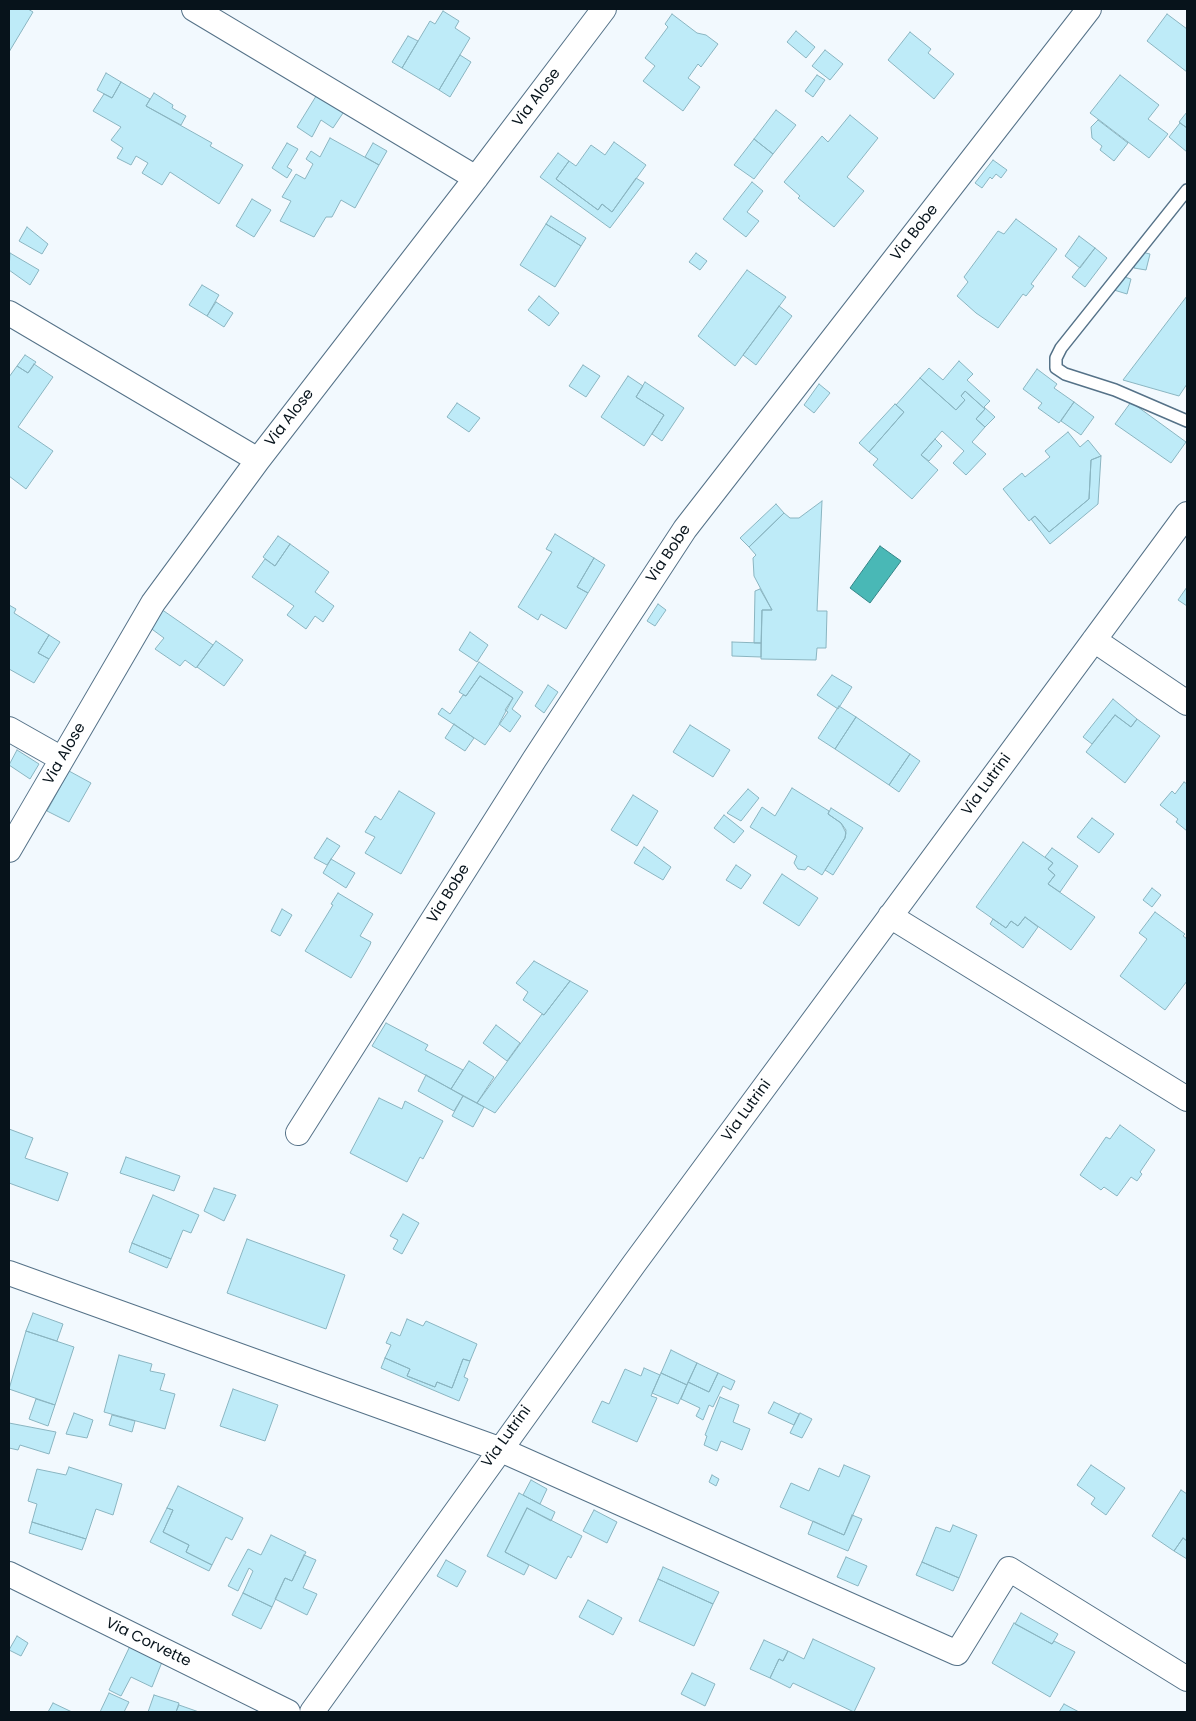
<!DOCTYPE html>
<html>
<head>
<meta charset="utf-8">
<style>
	body { margin:0 }
	#map { position:relative; width:1196px; height:1721px; overflow:hidden; background:#f2f9fe; font-family:Poppins,sans-serif }
	canvas { display:block }
	.frame { position:absolute; inset:0; border:10px solid #07131b; pointer-events:none }
</style>
</head>
<body>
<div id="map">
<canvas width="1196" height="1721"></canvas>
<div class="frame"></div>
</div>
<script>
const context = document.querySelector('canvas').getContext('2d');
context.lineJoin = 'round';
function paint(path, color) { context.fillStyle = color; context.fill(path, 'evenodd'); }
const shape = rows => new Path2D(rows.map(r => 'M' + r).join(''));
function strokePath(path, color, width, dash) { context.strokeStyle = color; context.lineWidth = width; context.lineCap = dash ? 'butt' : 'round'; context.setLineDash(dash || []); context.stroke(path); }
function label(font, color, halo, rows, align = 'center') {
  context.font = font + ' Poppins,sans-serif'; context.lineWidth = 4; context.setLineDash([]); context.textBaseline = 'middle'; context.strokeStyle = halo; context.fillStyle = color; for (const [text, x, y, turn = 0] of rows) {
    context.save(); context.translate(x, y); context.rotate((+turn || 0) * Math.PI / 180); context.textAlign = isNaN(turn) ? turn : align; if (halo) context.strokeText(text, 0, 0); context.fillText(text, 0, 0); context.restore();
  }
}
const water = shape([
	[880,546,901,561,870,603,850,588,880,546]
]);
paint(water, '#49b8b6');
strokePath(water, '#358688', 1);
const building = shape([
	[9,9,28,9,33,12,9,52,9,9],
	[443,11,459,21,455,28,470,38,439,90,402,68,430,21,435,24,443,11],
	[672,14,697,33,706,35,718,44,701,67,698,64,688,78,700,87,683,111,643,81,655,66,645,58,668,27,665,24,672,14],
	[1167,14,1187,29,1187,72,1147,41,1167,14],
	[796,31,815,47,806,58,787,42,796,31],
	[910,32,931,49,928,53,954,74,934,99,888,60,910,32],
	[408,36,418,41,402,68,392,62,408,36],
	[825,50,843,64,830,80,812,66,825,50],
	[460,55,471,62,450,97,439,90,460,55],
	[106,73,121,82,112,98,97,90,106,73],
	[817,75,825,80,813,97,805,91,817,75],
	[1120,75,1159,105,1148,119,1168,134,1149,158,1090,113,1120,75],
	[121,82,150,99,146,106,212,143,210,146,243,165,219,204,170,172,162,185,142,173,148,163,136,156,131,165,117,158,123,148,111,140,121,127,93,111,104,94,112,98,121,82],
	[154,93,173,105,172,108,186,116,181,125,146,106,154,93],
	[318,93,345,110,333,128,321,120,312,137,297,127,318,93],
	[776,110,796,125,773,154,754,139,776,110],
	[1187,112,1187,128,1179,122,1187,112],
	[850,115,878,138,847,177,864,191,834,227,798,198,800,196,784,182,822,136,828,142,850,115],
	[1098,120,1128,143,1114,161,1100,150,1102,146,1092,138,1091,127,1098,120],
	[1180,123,1187,128,1187,152,1169,137,1180,123],
	[330,138,379,165,355,208,341,200,332,217,326,217,314,237,280,221,291,201,282,197,296,174,305,179,313,164,306,159,311,151,320,157,330,138],
	[754,139,773,154,754,179,734,165,754,139],
	[614,142,646,165,612,212,602,204,598,210,556,179,569,161,576,166,591,145,605,155,614,142],
	[287,143,298,149,287,167,292,170,287,178,272,168,287,143],
	[373,143,387,151,379,165,365,157,373,143],
	[558,153,569,161,556,179,598,210,602,204,612,212,636,178,644,183,610,228,540,177,558,153],
	[993,160,1007,170,1001,178,996,174,992,179,990,177,982,188,975,183,993,160],
	[752,182,763,191,747,212,759,221,746,237,723,219,752,182],
	[252,199,271,210,254,237,236,226,252,199],
	[551,216,586,238,581,246,546,224,551,216],
	[1016,219,1057,249,1031,284,1034,286,1026,296,1023,294,998,328,976,313,957,296,968,282,964,277,998,231,1004,234,1016,219],
	[546,224,581,246,555,287,520,265,546,224],
	[27,227,48,244,42,254,19,241,27,227],
	[1079,236,1095,248,1080,268,1065,256,1079,236],
	[1095,248,1107,258,1085,287,1072,277,1095,248],
	[1137,251,1150,254,1146,270,1134,268,1137,251],
	[10,253,39,270,30,285,9,270,10,253],
	[696,253,707,261,700,270,689,262,696,253],
	[747,270,786,297,735,366,698,336,747,270],
	[1118,275,1131,279,1127,294,1114,290,1118,275],
	[202,285,219,295,207,316,189,305,202,285],
	[539,296,559,313,549,326,528,310,539,296],
	[1187,296,1187,384,1179,396,1123,380,1187,296],
	[216,302,233,313,224,327,207,316,216,302],
	[779,306,792,316,756,365,743,355,779,306],
	[25,355,36,362,28,373,17,366,25,355],
	[959,361,973,374,967,380,990,401,984,407,995,417,985,427,976,419,985,409,965,391,961,396,965,400,956,410,920,378,929,368,943,380,959,361],
	[34,364,53,377,18,427,53,451,26,489,9,476,9,377,17,366,28,373,34,364],
	[583,365,600,376,586,397,569,386,583,365],
	[1037,369,1057,384,1054,388,1074,402,1059,423,1038,408,1042,403,1023,389,1037,369],
	[628,376,643,386,636,397,664,415,644,446,601,417,628,376],
	[920,378,956,410,965,400,961,396,965,391,985,409,976,419,985,427,972,442,986,454,966,475,953,463,964,451,942,431,921,455,938,470,912,499,873,465,878,459,869,452,904,412,896,405,920,378],
	[645,382,684,408,662,441,652,434,664,415,636,397,645,382],
	[819,384,830,393,814,413,804,405,819,384],
	[1074,402,1094,417,1081,435,1061,421,1074,402],
	[1131,402,1186,442,1171,463,1115,424,1131,402],
	[457,403,480,418,469,432,447,417,457,403],
	[895,404,904,412,869,452,859,443,895,404],
	[1068,432,1080,447,1088,440,1101,456,1091,460,1089,499,1049,532,1035,516,1029,521,1003,489,1022,473,1025,477,1050,457,1045,451,1068,432],
	[935,439,942,446,929,461,921,455,935,439],
	[1101,456,1098,504,1050,544,1031,519,1035,516,1049,532,1089,499,1091,460,1101,456],
	[822,501,817,611,827,611,826,648,817,648,816,660,761,659,762,610,772,610,754,576,753,558,756,555,749,547,784,513,790,518,799,518,822,501],
	[776,504,784,513,749,547,740,538,776,504],
	[555,534,594,558,577,587,588,593,566,629,541,614,538,620,518,607,552,552,546,549,555,534],
	[278,536,290,544,275,566,263,557,278,536],
	[290,544,329,572,315,592,334,606,323,622,315,616,306,629,287,615,294,606,252,577,265,559,275,566,290,544],
	[594,558,605,565,588,593,577,587,594,558],
	[1187,587,1187,606,1178,600,1187,587],
	[760,589,772,610,762,610,761,643,754,643,755,591,760,589],
	[658,604,666,610,655,626,647,621,658,604],
	[9,605,16,609,14,613,49,635,38,653,49,659,34,683,9,669,9,605],
	[161,609,213,645,196,668,185,660,180,666,155,649,164,638,149,627,161,609],
	[470,632,488,645,477,662,459,650,470,632],
	[49,635,60,642,49,659,38,653,49,635],
	[216,641,243,660,224,686,197,667,216,641],
	[732,642,761,643,761,657,732,656,732,642],
	[479,662,523,692,512,709,521,716,510,732,499,724,513,698,480,676,466,696,459,692,479,662],
	[832,675,852,687,838,709,817,695,832,675],
	[480,676,513,698,505,710,508,712,485,745,438,714,442,708,450,714,463,695,466,696,480,676],
	[548,685,558,692,544,713,535,706,548,685],
	[1113,699,1137,719,1131,727,1115,715,1092,744,1083,737,1113,699],
	[839,706,856,717,835,749,818,738,839,706],
	[1115,715,1131,727,1137,719,1160,736,1125,783,1086,752,1115,715],
	[856,717,910,754,889,785,835,749,856,717],
	[454,724,474,738,465,751,445,738,454,724],
	[690,725,730,750,713,777,673,752,690,725],
	[17,750,39,764,30,779,9,765,17,750],
	[910,754,920,761,899,792,889,785,910,754],
	[69,771,91,783,69,822,47,811,69,771],
	[1184,782,1187,784,1187,831,1176,822,1178,819,1160,805,1172,791,1175,794,1184,782],
	[792,788,829,811,828,814,841,823,846,830,845,838,822,875,808,866,805,870,798,869,794,863,797,856,750,827,762,807,775,816,792,788],
	[748,789,759,798,741,821,727,813,748,789],
	[399,791,435,813,401,874,365,853,375,837,365,832,375,816,381,820,399,791],
	[633,795,658,811,637,846,611,830,633,795],
	[831,808,863,828,833,875,825,870,845,838,846,833,841,823,828,814,831,808],
	[724,815,744,831,734,843,714,828,724,815],
	[1092,818,1114,834,1099,853,1077,837,1092,818],
	[327,838,340,846,327,865,314,858,327,838],
	[1023,842,1053,863,1048,869,1055,875,1048,884,1095,917,1071,950,1025,917,1018,926,1011,921,1006,928,976,907,1023,842],
	[644,847,671,867,663,880,634,863,644,847],
	[1052,848,1078,866,1060,892,1048,884,1055,875,1048,869,1053,863,1045,857,1052,848],
	[331,859,355,873,346,888,323,873,331,859],
	[736,865,751,875,741,889,726,880,736,865],
	[782,874,818,898,799,926,763,903,782,874],
	[1152,888,1161,895,1152,907,1143,900,1152,888],
	[338,893,373,914,360,936,371,942,370,945,351,978,305,951,333,905,331,904,338,893],
	[282,909,292,915,280,936,271,931,282,909],
	[1155,912,1185,934,1183,936,1187,939,1187,981,1165,1010,1120,976,1147,939,1139,933,1155,912],
	[1025,917,1038,927,1023,948,990,924,993,919,1006,928,1011,921,1018,926,1025,917],
	[534,961,570,981,544,1015,523,1000,528,992,516,983,534,961],
	[570,981,588,991,495,1113,477,1103,542,1014,544,1015,570,981],
	[386,1023,428,1045,425,1050,463,1070,451,1089,372,1046,386,1023],
	[496,1025,520,1043,507,1061,483,1043,496,1025],
	[469,1061,494,1077,477,1103,451,1089,469,1061],
	[426,1075,463,1096,454,1111,418,1091,426,1075],
	[463,1096,484,1107,473,1127,452,1116,463,1096],
	[379,1098,402,1109,405,1101,443,1121,423,1159,420,1157,407,1182,350,1153,379,1098],
	[1120,1125,1155,1150,1140,1172,1142,1174,1137,1181,1131,1177,1117,1196,1104,1187,1101,1190,1080,1175,1106,1137,1110,1139,1120,1125],
	[9,1129,33,1138,25,1158,68,1173,58,1201,9,1183,9,1129],
	[126,1157,180,1176,174,1191,120,1173,126,1157],
	[214,1188,236,1195,224,1221,204,1211,214,1188],
	[153,1195,199,1215,191,1233,183,1230,171,1259,132,1243,153,1195],
	[403,1214,419,1223,402,1254,393,1249,398,1240,390,1236,403,1214],
	[247,1239,345,1275,326,1329,227,1293,247,1239],
	[132,1243,171,1259,167,1268,129,1252,132,1243],
	[33,1313,63,1324,57,1341,26,1331,33,1313],
	[407,1319,423,1326,426,1321,477,1344,470,1361,463,1359,452,1388,437,1382,435,1387,407,1376,410,1369,385,1358,391,1345,386,1343,391,1332,400,1336,407,1319],
	[26,1331,74,1347,55,1405,9,1389,26,1331],
	[671,1350,697,1363,687,1385,661,1373,671,1350],
	[119,1355,152,1364,150,1371,165,1374,160,1390,175,1394,165,1429,104,1412,119,1355],
	[385,1358,410,1369,407,1376,435,1387,437,1382,452,1388,463,1359,470,1361,464,1377,468,1379,459,1401,381,1368,385,1358],
	[697,1363,718,1373,709,1392,688,1382,697,1363],
	[644,1368,660,1375,651,1396,657,1398,637,1442,592,1422,602,1401,609,1404,625,1369,641,1376,644,1368],
	[661,1373,687,1385,678,1404,652,1393,661,1373],
	[718,1373,735,1381,731,1390,723,1386,713,1407,709,1405,703,1420,696,1416,700,1408,681,1399,688,1382,709,1392,718,1373],
	[233,1389,278,1405,265,1441,220,1426,233,1389],
	[720,1397,739,1405,733,1422,750,1429,742,1450,721,1441,717,1451,704,1445,707,1436,705,1435,720,1397],
	[36,1399,55,1405,48,1426,29,1419,36,1399],
	[774,1402,799,1414,794,1425,768,1413,774,1402],
	[74,1413,93,1420,87,1438,66,1434,74,1413],
	[800,1413,812,1419,802,1438,790,1433,800,1413],
	[112,1415,135,1421,132,1432,109,1425,112,1415],
	[9,1423,56,1432,49,1454,20,1445,18,1450,9,1448,9,1423],
	[844,1465,870,1476,844,1535,780,1507,791,1483,809,1491,819,1468,839,1477,844,1465],
	[1091,1465,1125,1488,1106,1515,1091,1504,1095,1498,1077,1485,1091,1465],
	[69,1467,122,1484,113,1515,96,1509,86,1539,32,1522,37,1504,28,1501,37,1469,66,1475,69,1467],
	[712,1475,719,1479,716,1486,709,1482,712,1475],
	[531,1480,547,1489,540,1504,523,1495,531,1480],
	[178,1486,243,1518,232,1540,226,1537,212,1565,186,1552,189,1545,163,1532,173,1510,167,1508,178,1486],
	[1181,1490,1187,1494,1187,1541,1183,1538,1174,1551,1152,1536,1181,1490],
	[519,1493,555,1512,551,1521,527,1508,505,1552,529,1565,524,1575,487,1556,519,1493],
	[167,1508,173,1510,163,1532,189,1545,186,1552,212,1565,209,1571,150,1542,167,1508],
	[527,1508,582,1536,571,1558,568,1556,556,1579,505,1552,527,1508],
	[594,1510,617,1522,607,1543,583,1531,594,1510],
	[852,1515,862,1519,848,1551,808,1534,813,1521,844,1535,852,1515],
	[32,1522,86,1539,82,1550,29,1533,32,1522],
	[953,1525,977,1535,959,1578,922,1562,936,1527,950,1532,953,1525],
	[271,1535,306,1552,292,1581,285,1578,272,1607,243,1593,253,1571,249,1568,238,1591,228,1586,248,1549,261,1555,271,1535],
	[1183,1538,1187,1541,1187,1559,1174,1551,1183,1538],
	[304,1555,316,1560,303,1588,317,1594,307,1615,275,1599,285,1578,292,1581,304,1555],
	[846,1557,867,1566,858,1586,837,1577,846,1557],
	[446,1560,466,1571,457,1587,437,1576,446,1560],
	[922,1562,959,1578,953,1591,916,1575,922,1562],
	[663,1567,719,1592,713,1604,658,1579,663,1567],
	[658,1579,713,1604,694,1646,639,1621,658,1579],
	[243,1593,272,1607,261,1629,232,1615,243,1593],
	[588,1600,622,1618,613,1635,579,1617,588,1600],
	[1021,1613,1058,1634,1052,1644,1015,1624,1021,1613],
	[1014,1623,1052,1644,1054,1641,1075,1652,1050,1697,992,1663,1014,1623],
	[17,1636,28,1643,21,1656,9,1650,17,1636],
	[813,1639,875,1668,854,1712,793,1683,790,1688,770,1678,779,1659,783,1661,788,1651,804,1659,813,1639],
	[764,1640,788,1651,783,1661,779,1659,770,1678,750,1669,764,1640],
	[130,1646,162,1662,152,1687,131,1677,121,1696,109,1690,130,1646],
	[692,1673,715,1684,705,1706,681,1694,692,1673],
	[109,1693,129,1702,124,1712,100,1712,109,1693],
	[154,1695,179,1703,176,1712,148,1712,154,1695],
	[53,1703,72,1712,48,1712,53,1703],
	[1064,1704,1079,1712,1059,1712,1064,1704],
	[179,1705,199,1712,176,1712,179,1705]
]);
paint(building, '#beebf8');
strokePath(building, '#8ab5c1', 1);
const service = shape([
	[1187,190,1061,348,1056,358,1056,368,1065,374,1115,390,1187,421]
]);
const minor = shape([
	[194,9,476,178],
	[9,313,258,460],
	[1094,640,1187,703],
	[9,729,62,759],
	[9,850,153,603,258,460,476,178,604,9],
	[890,916,1187,1099],
	[298,1133,534,760,685,529,1089,9],
	[9,1273,499,1449,957,1653,1009,1569,1187,1679],
	[9,1574,288,1712],
	[312,1712,634,1264,1187,514]
]);
strokePath(service, '#557288', 14);
strokePath(minor, '#557288', 26);
strokePath(service, '#fff', 11);
strokePath(minor, '#fff', 24);
label('15px', '#07131b', '#fff', [
	["Via Alose",537,98,-53],
	["Via Bobe",915,233,-52],
	["Via Alose",290,418,-52],
	["Via Bobe",669,554,-56],
	["Via Alose",65,754,-60],
	["Via Lutrini",987,785,-54],
	["Via Bobe",449,894,-58],
	["Via Lutrini",747,1111,-54],
	["Via Lutrini",507,1437,-54],
	["Via Corvette",148,1643,26]
]);
</script>
</body>
</html>
